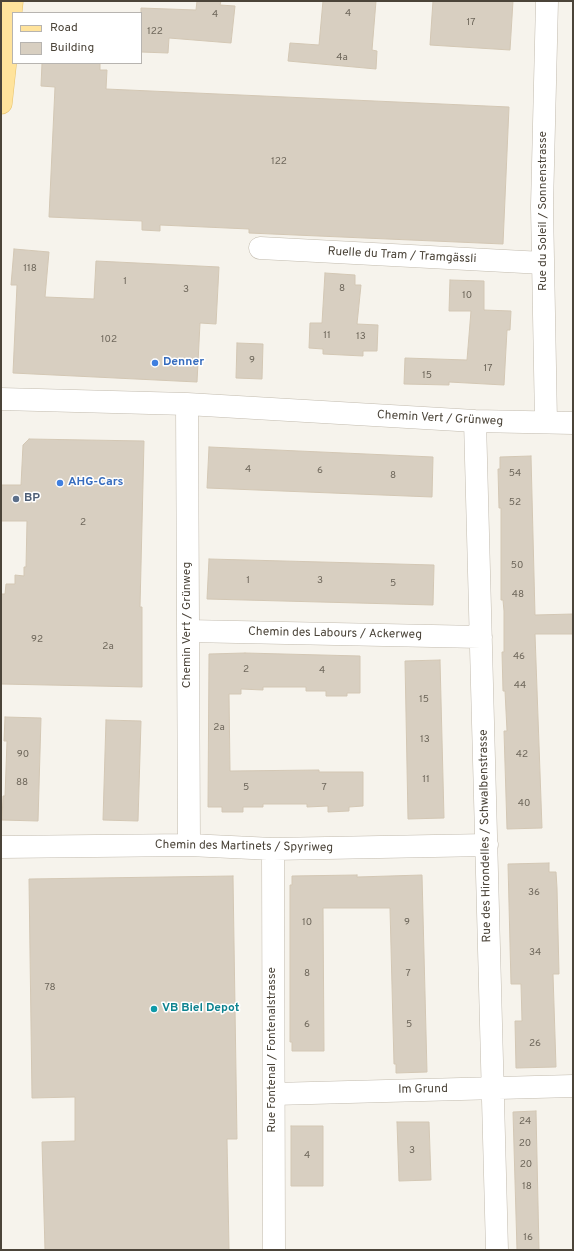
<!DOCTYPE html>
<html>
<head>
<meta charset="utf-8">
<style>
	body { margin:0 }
	#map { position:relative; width:574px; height:1251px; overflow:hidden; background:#f6f3ec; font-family:Overpass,sans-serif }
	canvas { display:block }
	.frame { position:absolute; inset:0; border:2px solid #4b4439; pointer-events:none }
	.legend { position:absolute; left:12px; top:12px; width:130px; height:52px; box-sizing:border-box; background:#fff; border:1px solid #b7b4b0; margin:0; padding:5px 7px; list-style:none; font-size:12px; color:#4b4439 }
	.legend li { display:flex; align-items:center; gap:8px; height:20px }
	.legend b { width:20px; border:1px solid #b7b4b0 }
</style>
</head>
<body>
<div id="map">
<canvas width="574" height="1251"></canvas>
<div class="frame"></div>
<ul class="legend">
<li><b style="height:5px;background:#ffe39c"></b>Road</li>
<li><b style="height:11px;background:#d8cfc1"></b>Building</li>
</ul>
</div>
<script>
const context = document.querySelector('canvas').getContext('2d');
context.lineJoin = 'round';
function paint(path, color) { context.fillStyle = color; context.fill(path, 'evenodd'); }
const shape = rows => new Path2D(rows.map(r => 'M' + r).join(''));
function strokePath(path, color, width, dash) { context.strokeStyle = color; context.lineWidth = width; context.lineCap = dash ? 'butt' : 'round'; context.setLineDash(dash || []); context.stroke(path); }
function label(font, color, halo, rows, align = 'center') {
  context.font = font + ' Overpass,sans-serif'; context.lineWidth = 3; context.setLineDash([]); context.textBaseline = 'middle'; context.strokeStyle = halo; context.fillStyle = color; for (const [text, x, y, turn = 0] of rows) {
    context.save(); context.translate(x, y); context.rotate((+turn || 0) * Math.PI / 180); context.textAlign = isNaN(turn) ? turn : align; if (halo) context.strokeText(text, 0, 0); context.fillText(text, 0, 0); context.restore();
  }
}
const building = shape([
	[197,1,221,1,220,5,235,6,231,43,169,38,168,53,141,52,141,8,196,10,197,1],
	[323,1,376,1,372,50,377,51,376,69,288,61,290,43,319,45,323,1],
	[433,1,513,1,510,50,430,45,433,1],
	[42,63,100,63,100,70,107,70,106,89,509,107,503,244,249,233,249,229,160,225,160,231,142,230,142,221,49,217,55,87,41,86,42,63],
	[14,249,49,252,45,297,94,299,96,261,219,267,216,324,200,323,197,382,13,373,17,285,11,285,14,249],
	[325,273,355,275,355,285,361,285,357,324,378,325,377,351,363,351,363,356,323,354,323,349,309,348,310,323,322,323,325,273],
	[450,280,484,281,484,310,511,311,510,330,507,330,504,385,449,382,449,385,404,384,405,358,467,360,471,311,449,311,450,280],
	[237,343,263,344,262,379,236,378,237,343],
	[29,439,144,441,140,607,142,607,142,687,1,684,1,594,5,594,6,584,15,584,15,575,24,576,24,567,26,567,27,521,1,521,1,485,21,485,23,445,29,439],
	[209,447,433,457,432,497,207,488,209,447],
	[531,456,535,615,573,614,573,634,535,634,542,828,507,829,504,731,507,731,505,691,503,691,502,652,504,652,504,611,503,600,501,600,501,508,499,508,498,469,500,469,500,457,531,456],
	[209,559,434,565,433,605,207,599,209,559],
	[245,653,360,656,360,693,347,693,347,696,326,696,326,691,306,691,306,687,263,687,263,690,241,689,241,694,229,694,230,771,319,770,319,772,363,772,363,806,349,807,349,811,328,812,328,806,307,807,307,804,263,804,263,807,243,807,243,812,222,812,222,807,208,807,209,654,245,653],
	[440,660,444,818,408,819,405,661,440,660],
	[5,717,41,718,38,821,2,820,3,796,5,796,7,741,4,741,5,717],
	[106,720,141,721,138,821,103,820,106,720],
	[549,863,549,872,556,872,557,888,559,974,553,974,556,1067,516,1068,515,1021,522,1021,521,984,511,984,508,864,549,863],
	[357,875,357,877,422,875,427,1072,396,1073,396,1064,394,1064,390,908,323,908,324,1051,292,1051,292,1042,290,1042,290,885,292,885,292,876,357,875],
	[233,876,237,1139,227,1139,229,1250,45,1250,42,1142,75,1141,75,1097,32,1098,29,879,233,876],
	[536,1111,539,1250,517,1250,513,1112,536,1111],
	[397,1122,429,1122,431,1180,399,1181,397,1122],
	[291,1126,323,1126,323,1186,291,1186,291,1126]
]);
paint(building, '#d8cfc1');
strokePath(building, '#d3c7b4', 1);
const minor = shape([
	[260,248,543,263],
	[1,399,187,404,475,421,573,423],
	[187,404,189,845],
	[475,421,497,1250],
	[546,422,542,206,547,1],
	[188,631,481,637],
	[1,847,189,845,273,849,487,845],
	[273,849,274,1250],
	[274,1094,573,1086]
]);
const primary = shape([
	[1,103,12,1]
]);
strokePath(minor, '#c2bbae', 23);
strokePath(primary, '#e6c16a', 23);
strokePath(minor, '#fff', 22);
strokePath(primary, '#ffe39c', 22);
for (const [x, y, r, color] of [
	[155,363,4,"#3f7fe0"],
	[60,483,4,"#3f7fe0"],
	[16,499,4,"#5c6f8a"],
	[154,1009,4,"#0f9aa8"]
]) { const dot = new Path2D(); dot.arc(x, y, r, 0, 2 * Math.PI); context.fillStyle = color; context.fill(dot); strokePath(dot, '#fff', 1.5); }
label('10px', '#6e675b', null, [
	["4",348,14],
	["4",215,15],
	["17",471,23],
	["122",155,32],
	["4a",342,58],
	["122",279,162],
	["118",30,269],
	["1",125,282],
	["8",342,289],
	["3",186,290],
	["10",467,296],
	["11",327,336],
	["13",361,337],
	["102",109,340],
	["9",252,361],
	["17",488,369],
	["15",427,376],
	["4",248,470],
	["6",320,471],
	["54",515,474],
	["8",393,476],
	["52",515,503],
	["2",83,523],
	["50",517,566],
	["1",248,581],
	["3",320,581],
	["5",393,584],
	["48",518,595],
	["92",37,640],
	["2a",108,647],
	["46",519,657],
	["2",246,670],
	["4",322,671],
	["44",520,686],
	["15",424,700],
	["2a",219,728],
	["13",425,740],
	["90",23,755],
	["42",522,755],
	["11",426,780],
	["88",22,783],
	["5",246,788],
	["7",324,788],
	["40",524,804],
	["36",534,893],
	["10",307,923],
	["9",407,923],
	["34",535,953],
	["8",307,974],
	["7",408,974],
	["78",50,988],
	["6",307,1025],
	["5",409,1025],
	["26",535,1044],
	["24",525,1122],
	["20",525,1144],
	["3",412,1151],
	["4",307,1156],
	["20",526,1165],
	["18",527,1187],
	["16",528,1238]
]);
label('12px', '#4b4439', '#fff', [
	["Rue du Soleil / Sonnenstrasse",544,211,-90],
	["Ruelle du Tram / Tramgässli",402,256,3],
	["Chemin Vert / Grünweg",440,419,3],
	["Chemin Vert / Grünweg",188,625,-90],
	["Chemin des Labours / Ackerweg",335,634,1],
	["Rue des Hirondelles / Schwalbenstrasse",486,836,-91],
	["Chemin des Martinets / Spyriweg",244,847,1],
	["Rue Fontenal / Fontenalstrasse",273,1050,-90],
	["Im Grund",423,1090,-1]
]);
label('bold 12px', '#366cbe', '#fff', [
	["Denner",163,363],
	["AHG-Cars",68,483]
], 'left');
label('bold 12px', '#4e5e75', '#fff', [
	["BP",24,499]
], 'left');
label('bold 12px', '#0d838f', '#fff', [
	["VB Biel Depot",162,1009]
], 'left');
</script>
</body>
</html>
